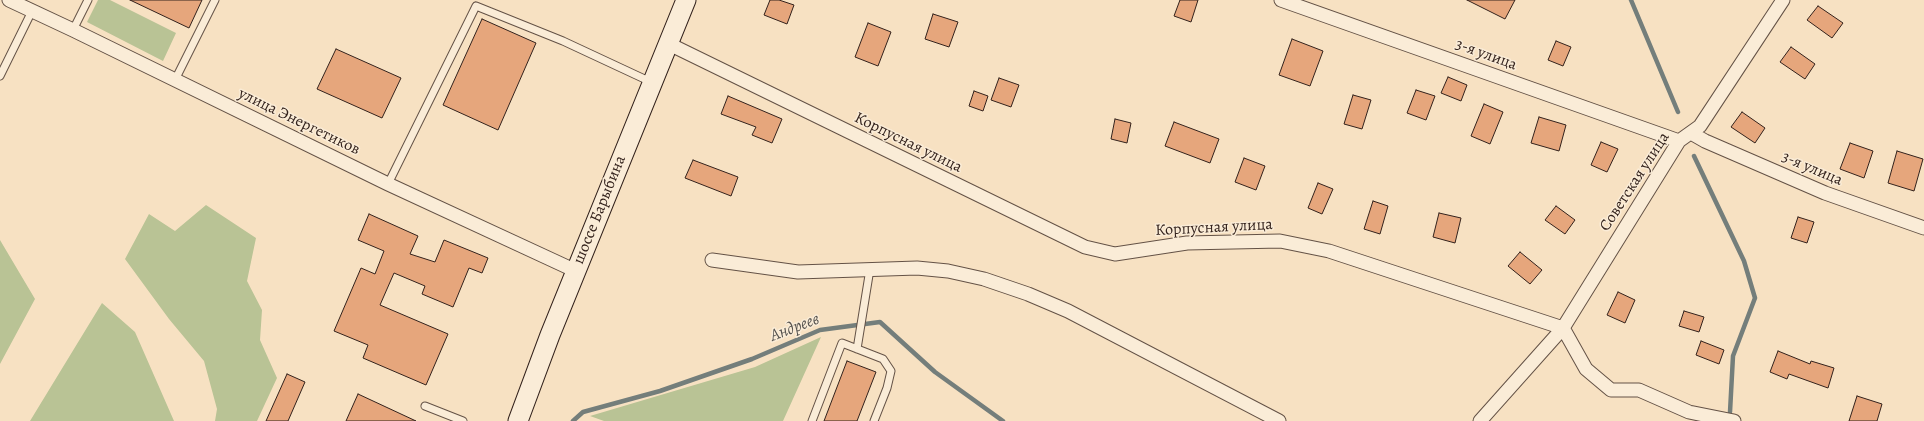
<!DOCTYPE html>
<html>
<head>
<meta charset="utf-8">
<style>
	body { margin:0 }
	canvas { display:block; background:#f7e1c2 }
</style>
</head>
<body>
<canvas width="1924" height="421"></canvas>
<script>
const context = document.querySelector('canvas').getContext('2d');
context.lineJoin = 'round';
function paint(path, color) { context.fillStyle = color; context.fill(path, 'evenodd'); }
const shape = rows => new Path2D(rows.map(r => 'M' + r).join(''));
function strokePath(path, color, width, dash) { context.strokeStyle = color; context.lineWidth = width; context.lineCap = dash ? 'butt' : 'round'; context.setLineDash(dash || []); context.stroke(path); }
function label(font, color, halo, rows, align = 'center') {
  context.font = font + ' Alegreya,serif'; context.lineWidth = 3; context.setLineDash([]); context.textBaseline = 'middle'; context.strokeStyle = halo; context.fillStyle = color; for (const [text, x, y, turn = 0] of rows) {
    context.save(); context.translate(x, y); context.rotate((+turn || 0) * Math.PI / 180); context.textAlign = isNaN(turn) ? turn : align; if (halo) context.strokeText(text, 0, 0); context.fillText(text, 0, 0); context.restore();
  }
}
paint(shape([
	[98,0,110,0,176,33,163,61,87,22],
	[206,205,256,238,247,281,262,310,260,340,277,378,257,421,215,421,217,409,204,361,169,319,125,259,149,214,175,231],
	[0,240,35,299,0,364],
	[102,303,135,332,174,421,30,421],
	[821,337,783,421,604,421,590,416,755,367]
]), '#b9c395');
strokePath(shape([
	[1631,0,1678,112],
	[1694,156,1744,261,1755,298,1733,356,1730,412],
	[573,421,583,412,660,391,752,359,820,330,880,322,935,372,1003,421]
]), '#747e7b', 4.5);
const building = shape([
	[130,0,202,0,189,28,130,0],
	[770,0,779,0,794,5,787,24,764,15,770,0],
	[1180,0,1198,0,1191,22,1174,16,1180,0],
	[1467,0,1515,0,1505,19,1467,0],
	[1818,6,1843,23,1832,38,1807,20,1818,6],
	[933,14,958,22,949,47,925,39,933,14],
	[482,19,536,43,498,130,443,105,482,19],
	[868,23,891,32,878,66,855,57,868,23],
	[1292,39,1323,51,1310,86,1279,75,1292,39],
	[1556,41,1571,47,1563,66,1548,60,1556,41],
	[1791,47,1815,64,1805,79,1780,62,1791,47],
	[336,49,401,78,382,118,317,89,336,49],
	[1448,77,1467,85,1461,101,1441,93,1448,77],
	[999,78,1019,85,1011,107,991,100,999,78],
	[1416,90,1435,96,1426,120,1407,113,1416,90],
	[974,91,988,96,983,111,969,106,974,91],
	[1353,95,1371,100,1362,129,1344,124,1353,95],
	[728,96,782,119,772,143,752,135,756,127,721,114,728,96],
	[1484,104,1503,112,1490,144,1471,136,1484,104],
	[1742,112,1765,128,1755,143,1731,127,1742,112],
	[1539,117,1566,125,1559,151,1531,143,1539,117],
	[1115,119,1131,123,1127,143,1111,139,1115,119],
	[1174,122,1219,139,1210,163,1165,146,1174,122],
	[1601,142,1618,149,1607,172,1591,165,1601,142],
	[1850,143,1873,151,1864,178,1840,169,1850,143],
	[1897,151,1923,159,1914,191,1888,183,1897,151],
	[1244,158,1265,166,1256,190,1235,182,1244,158],
	[693,160,738,177,731,196,685,178,693,160],
	[1318,183,1333,189,1322,214,1308,208,1318,183],
	[1373,201,1388,206,1380,234,1364,229,1373,201],
	[1556,206,1575,220,1565,234,1545,220,1556,206],
	[1439,213,1461,218,1455,243,1433,237,1439,213],
	[369,214,418,236,410,254,435,262,444,240,488,258,482,273,469,268,453,307,422,294,425,286,394,273,380,305,448,334,426,385,363,358,368,345,334,331,361,268,375,274,384,251,358,240,369,214],
	[1798,217,1814,222,1807,243,1791,238,1798,217],
	[1520,252,1542,270,1530,284,1508,266,1520,252],
	[1618,292,1635,300,1625,323,1607,315,1618,292],
	[1684,311,1704,317,1699,332,1679,326,1684,311],
	[1701,341,1724,350,1719,364,1696,355,1701,341],
	[1778,351,1810,364,1811,361,1834,368,1828,388,1789,374,1787,379,1770,372,1778,351],
	[847,361,876,372,857,421,824,421,847,361],
	[287,374,305,382,288,421,266,421,287,374],
	[358,394,416,421,346,421,358,394],
	[1857,396,1882,404,1877,421,1849,421,1857,396]
]);
paint(building, '#e6a67c');
strokePath(building, '#33221c', 1);
const lane = shape([
	[73,30,88,0],
	[0,76,32,11],
	[175,80,215,0],
	[388,184,476,6,563,41,651,82],
	[857,349,870,269],
	[425,406,463,421],
	[812,421,842,343,883,359,891,371,887,388,874,421]
]);
const street = shape([
	[9,0,73,30,388,184,576,271],
	[1281,0,1679,141],
	[669,44,1085,247,1115,254,1187,243,1280,241,1329,251,1563,328,1586,369,1611,390,1639,390,1689,412,1734,421],
	[1691,133,1705,141,1825,193,1924,228],
	[712,260,798,272,917,268,948,271,984,279,1028,294,1068,311,1279,421],
	[1480,421,1563,328,1679,141,1700,126,1783,0]
]);
const secondary = shape([
	[518,421,550,335,686,0]
]);
strokePath(lane, '#645246', 9);
strokePath(street, '#645246', 15);
strokePath(secondary, '#33221c', 21);
strokePath(lane, '#faecd7', 7);
strokePath(street, '#faecd7', 13);
strokePath(secondary, '#faecd7', 19);
label('16px', '#33221c', '#faecd7', [
	["3-я улица",1486,55,20],
	["улица Энергетиков",299,122,26],
	["Корпусная улица",908,143,26],
	["3-я улица",1812,169,23],
	["Советская улица",1635,182,-57],
	["шоссе Барыбина",600,210,-68],
	["Корпусная улица",1214,228,-3]
]);
label('italic 17px', '#53504c', '#faecd7', [
	["Андреев",795,328,-21]
]);
</script>
</body>
</html>
